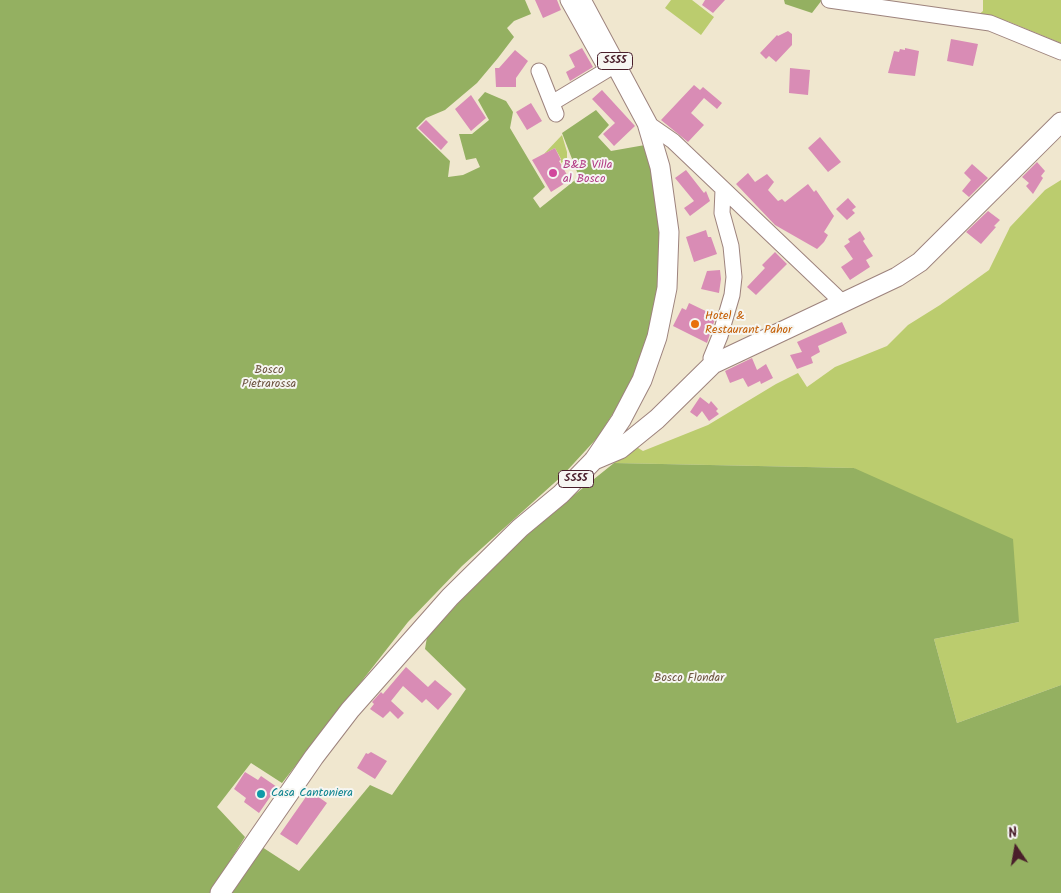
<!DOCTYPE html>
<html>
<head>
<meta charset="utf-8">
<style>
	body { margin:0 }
	#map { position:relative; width:1061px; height:893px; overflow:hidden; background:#f0e7cf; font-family:Kalam,sans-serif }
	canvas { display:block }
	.north { position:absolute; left:991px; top:823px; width:50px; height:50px; -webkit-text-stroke:4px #f6f6f2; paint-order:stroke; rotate:348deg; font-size:14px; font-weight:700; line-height:20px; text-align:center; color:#4a1f2b }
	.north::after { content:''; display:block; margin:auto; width:18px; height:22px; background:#4a1f2b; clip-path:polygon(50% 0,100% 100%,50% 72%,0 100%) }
</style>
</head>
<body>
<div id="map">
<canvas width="1061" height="893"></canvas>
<div class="north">N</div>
</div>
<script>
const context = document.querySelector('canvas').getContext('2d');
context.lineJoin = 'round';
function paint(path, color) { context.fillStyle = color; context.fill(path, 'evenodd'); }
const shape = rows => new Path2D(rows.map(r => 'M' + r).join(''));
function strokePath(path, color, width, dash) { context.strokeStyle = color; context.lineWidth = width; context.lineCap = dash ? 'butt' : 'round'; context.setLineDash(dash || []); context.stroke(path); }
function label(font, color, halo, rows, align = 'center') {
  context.font = font + ' Kalam,sans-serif'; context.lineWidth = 4; context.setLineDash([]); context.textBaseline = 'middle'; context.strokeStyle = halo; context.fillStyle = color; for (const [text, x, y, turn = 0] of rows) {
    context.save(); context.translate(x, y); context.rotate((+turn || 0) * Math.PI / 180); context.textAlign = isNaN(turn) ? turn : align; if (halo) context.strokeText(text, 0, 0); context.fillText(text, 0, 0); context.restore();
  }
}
paint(shape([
	[671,0,692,0,714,17,701,35,665,8],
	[983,0,1061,0,1061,43,1007,21,977,16,983,11],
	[562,135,567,152,567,159,561,163,561,159,555,148,544,154],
	[1061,180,1061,685,957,723,934,639,1019,622,854,468,614,463,635,446,643,451,708,425,776,384,798,373,807,387,835,367,887,346,908,325,940,305,989,270,1010,227,1045,190]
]), '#bbcc6e');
paint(shape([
	[0,0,525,0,531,14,514,21,507,28,514,37,498,58,477,83,445,110,426,118,416,128,450,161,448,177,463,175,480,167,476,158,466,160,459,134,472,134,489,120,478,100,485,92,506,101,513,112,510,128,545,187,533,198,540,208,579,177,562,133,596,110,609,125,598,137,611,151,645,145,652,166,662,231,661,280,655,322,640,365,628,390,598,437,563,475,462,566,408,622,282,783,251,763,217,807,245,837,210,893,0,893],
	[784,0,822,0,812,13,785,4],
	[614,463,854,468,1013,539,1019,622,934,639,957,723,1061,685,1061,893,231,893,262,847,299,871,370,785,392,795,466,689,425,649,427,637,484,575,543,520]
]), '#94b061');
paint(shape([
	[535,0,557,0,561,10,543,18],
	[705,0,725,0,713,13,702,5],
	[788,31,792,34,792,45,776,62,769,56,766,59,760,53,777,35,778,36],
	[951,39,978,44,973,66,947,61],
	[582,48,593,67,570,81,566,72,575,67,569,55],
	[905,48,919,51,915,76,888,73,894,51,899,52,900,49,905,50],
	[515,50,528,61,516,78,516,87,496,87,495,68,499,68],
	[790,68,810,70,808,95,789,93],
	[694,85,700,90,703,87,722,103,717,109,704,98,691,113,704,125,688,142,661,120],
	[602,90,635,126,614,146,603,134,615,123,592,99],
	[471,95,486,118,471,131,455,109],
	[531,103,542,121,527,130,516,112],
	[426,120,448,142,441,150,418,128],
	[820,137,841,162,828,172,808,148],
	[555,148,561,160,559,161,570,180,551,192,532,160],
	[1037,162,1045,171,1041,176,1043,178,1033,194,1026,186,1029,183,1022,177],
	[972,164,988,178,969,197,962,191,971,180,964,173],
	[686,170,704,193,706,191,710,201,690,216,684,208,694,201,675,178],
	[748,173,755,182,767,174,774,182,768,190,778,201,782,199,785,202,808,184,814,192,816,190,834,216,824,232,828,235,824,242,817,249,775,225,736,184],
	[848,198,856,207,852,210,855,213,847,220,836,209],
	[988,211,1000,220,994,226,996,227,981,244,966,232],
	[706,230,708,237,711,237,717,254,694,262,686,237],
	[860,231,865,239,863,241,873,256,866,260,870,267,850,280,841,267,853,259,844,246,850,242,848,239],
	[775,252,787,264,756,295,747,287,765,268,762,265],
	[720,270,721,279,719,293,701,289,707,271],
	[689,303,716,316,707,343,673,326,682,308,686,310],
	[842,322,847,333,818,346,820,352,811,357,813,363,797,369,790,355,802,352,797,342],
	[752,358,757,370,766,364,773,378,761,384,760,381,748,387,743,378,730,383,725,371],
	[700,397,709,404,711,401,718,409,716,411,719,414,709,421,702,411,697,417,690,412],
	[406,667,428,687,435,680,452,694,438,710,426,699,422,703,403,686,391,701,404,713,398,719,390,711,383,718,370,709,374,704,372,702,381,692,383,694],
	[371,752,387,761,375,779,357,768,366,753,368,754],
	[245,772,258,780,261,776,277,787,259,813,244,802,246,798,234,789],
	[310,791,327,803,297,845,280,834]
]), '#d98cb5');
const minor = shape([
	[568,0,607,70],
	[829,0,990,23,1061,52],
	[539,71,556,114],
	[552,103,615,65],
	[647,123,673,141,842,302],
	[713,364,711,358,720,336,732,295,734,277,731,246,722,213,723,190]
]);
const major = shape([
	[594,460,620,449,657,419,713,364,897,277,920,262,1061,122],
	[220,893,314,757,350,710,450,597,520,528,561,494,594,460,621,420,642,380,657,337,667,288,669,232,660,167,647,123,581,0]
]);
strokePath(minor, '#9d837d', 17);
strokePath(major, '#9d837d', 21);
strokePath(minor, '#fff', 15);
strokePath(major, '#fff', 19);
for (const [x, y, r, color] of [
	[553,173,5,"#d1479c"],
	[695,324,5,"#e8710a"],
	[261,794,5,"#0f9aa8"]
]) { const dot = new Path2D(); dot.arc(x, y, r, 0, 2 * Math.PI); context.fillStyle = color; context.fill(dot); strokePath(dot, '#f6f6f2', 2); }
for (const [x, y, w] of [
	[615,61,35],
	[576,479,35]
]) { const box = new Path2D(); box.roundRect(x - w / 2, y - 8.5, w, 17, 4); context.fillStyle = '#f6f6f2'; context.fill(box); strokePath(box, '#4a1f2b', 1); }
label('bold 11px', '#4a1f2b', null, [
	["SS55",615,61],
	["SS55",576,479]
]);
label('12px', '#b23c85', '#f6f6f2', [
	["B&B Villa",563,166],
	["al Bosco",563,180]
], 'left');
label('12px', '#c56008', '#f6f6f2', [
	["Hotel &",705,317],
	["Restaurant Pahor",705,331]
], 'left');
label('12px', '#6c533f', '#f6f6f2', [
	["Bosco",269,371],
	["Pietrarossa",269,385],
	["Bosco Flondar",689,679]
]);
label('12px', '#0d838f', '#f6f6f2', [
	["Casa Cantoniera",271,794]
], 'left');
</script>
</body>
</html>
